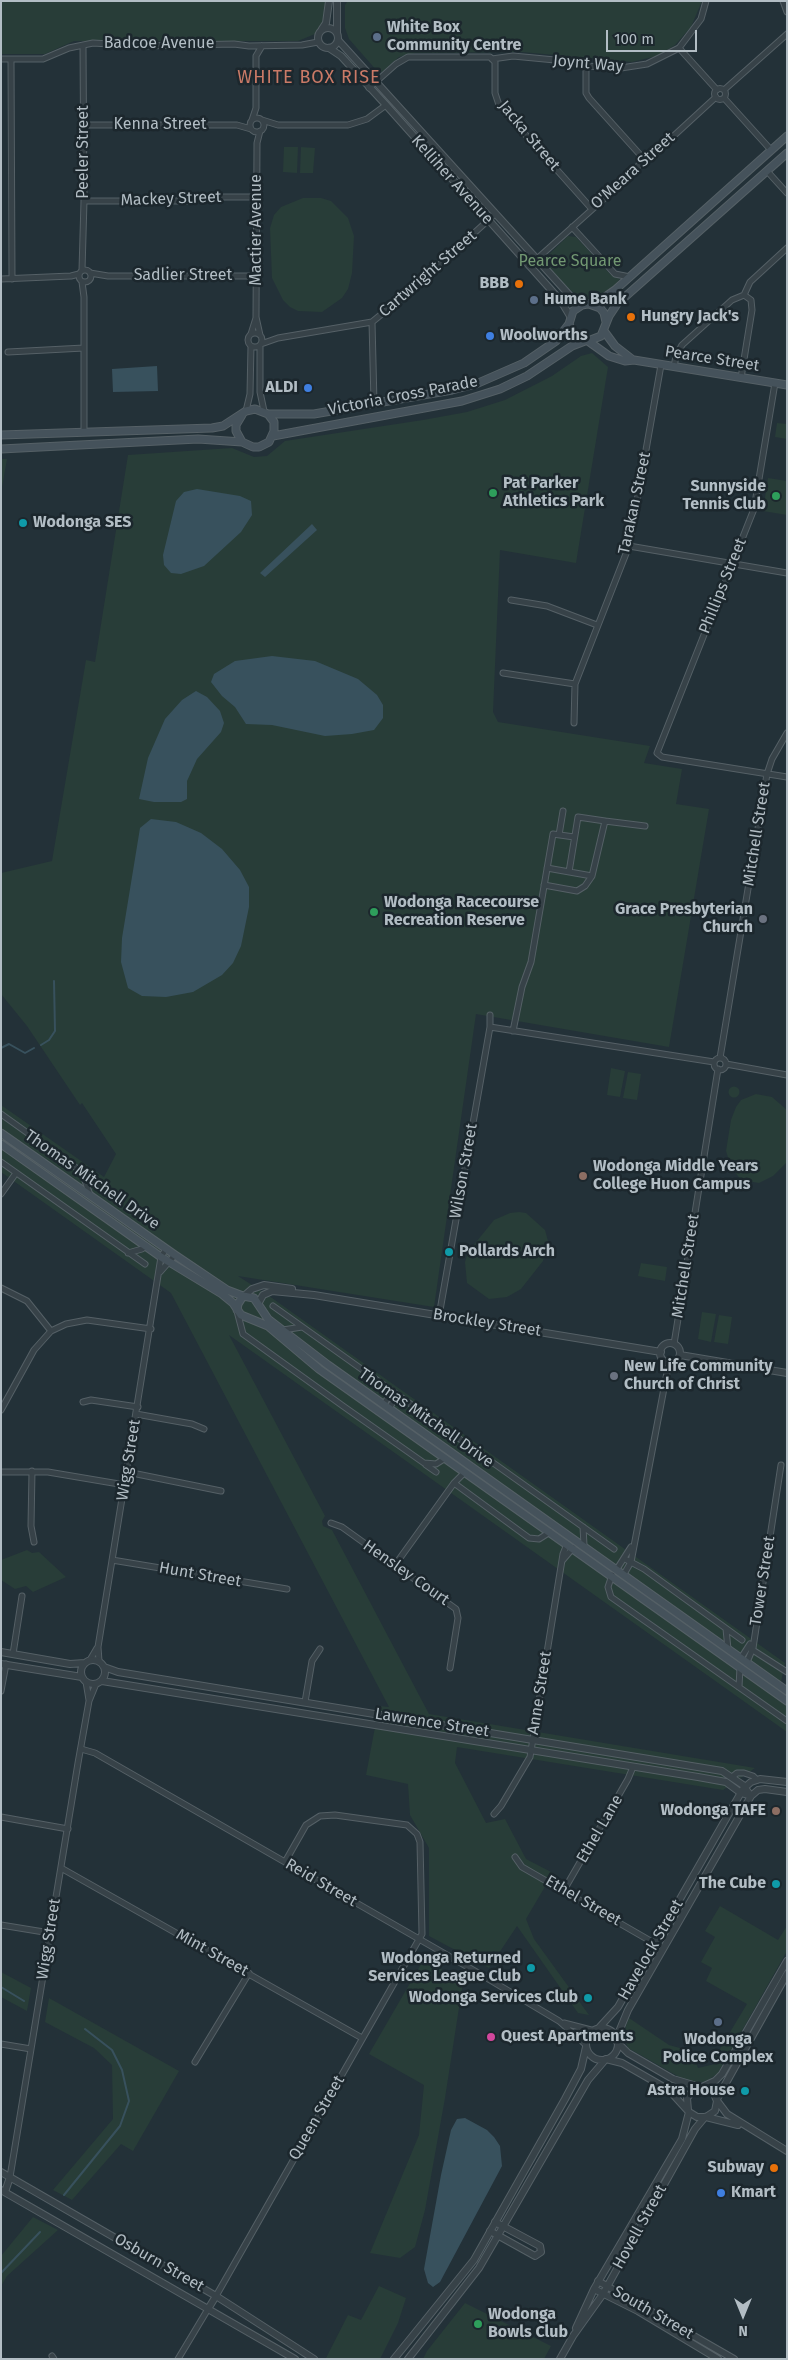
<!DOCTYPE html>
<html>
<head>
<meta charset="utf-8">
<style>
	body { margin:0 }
	#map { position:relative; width:788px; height:2360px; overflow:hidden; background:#233138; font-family:"Fira Sans",sans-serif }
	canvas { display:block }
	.frame { position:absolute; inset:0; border:2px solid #b2bdc4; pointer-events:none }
	.north { position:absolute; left:718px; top:2290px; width:50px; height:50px; -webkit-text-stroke:4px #1c272d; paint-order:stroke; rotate:180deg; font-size:14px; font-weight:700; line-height:20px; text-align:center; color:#b2bdc4 }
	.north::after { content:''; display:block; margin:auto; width:18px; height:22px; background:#b2bdc4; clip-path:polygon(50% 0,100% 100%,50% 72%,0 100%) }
	.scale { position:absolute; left:606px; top:30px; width:91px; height:22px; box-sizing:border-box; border:2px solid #b2bdc4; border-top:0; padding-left:6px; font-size:15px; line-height:18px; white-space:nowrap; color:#b2bdc4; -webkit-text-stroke:4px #1c272d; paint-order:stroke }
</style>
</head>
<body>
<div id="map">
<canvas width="788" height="2360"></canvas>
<div class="frame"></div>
<div class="north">N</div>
<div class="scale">100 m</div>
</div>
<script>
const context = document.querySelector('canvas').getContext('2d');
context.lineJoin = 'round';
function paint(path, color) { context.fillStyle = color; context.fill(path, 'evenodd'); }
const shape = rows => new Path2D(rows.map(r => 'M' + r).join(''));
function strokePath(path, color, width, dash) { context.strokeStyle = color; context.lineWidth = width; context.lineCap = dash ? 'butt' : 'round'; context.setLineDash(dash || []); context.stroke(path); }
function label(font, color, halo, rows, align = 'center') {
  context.font = font + ' "Fira Sans",sans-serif'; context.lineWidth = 5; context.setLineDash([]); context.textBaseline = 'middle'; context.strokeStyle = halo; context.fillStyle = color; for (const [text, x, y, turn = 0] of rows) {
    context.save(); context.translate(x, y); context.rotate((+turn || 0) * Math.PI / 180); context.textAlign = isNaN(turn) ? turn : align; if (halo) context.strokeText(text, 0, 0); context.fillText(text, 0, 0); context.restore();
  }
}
paint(shape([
	[1,1,325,1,325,13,322,23,315,34,298,41,74,41,45,54,1,54],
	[702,1,691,27,675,45,657,56,632,62,522,52,415,53,399,57,382,72,378,72,349,39,345,28,345,5,347,2],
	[284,147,298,147,297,173,283,172],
	[301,147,315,148,313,173,300,173],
	[303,198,321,198,331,201,348,218,354,236,352,273,348,289,342,298,322,312,298,311,290,307,283,300,272,278,270,228,274,215,281,207],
	[568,236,576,237,610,274,620,279,612,288,589,300,584,299,578,297,549,270,543,260],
	[592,353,608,367,576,563,500,550,493,712,498,722,650,746,644,763,682,769,676,804,709,809,669,1047,476,1014,434,1307,238,1276,272,1298,785,1663,781,1682,787,1686,787,1732,229,1335,325,1516,322,1521,323,1526,332,1530,429,1714,755,1768,723,1790,457,1747,455,1763,486,1823,505,1819,526,1859,553,1873,526,1919,534,1939,589,2015,578,2013,517,1926,489,1968,429,1936,429,1848,410,1815,408,1784,366,1775,379,1706,389,1707,171,1293,1,1172,1,1105,104,1177,116,1154,82,1103,80,1105,27,1026,1,994,1,873,52,861,86,660,95,662,128,455,232,448,254,457,267,456,285,441,423,420,467,412,505,400,552,376,581,356],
	[777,423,787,424,787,439,775,437],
	[1,459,7,459,1,493],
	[768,478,787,481,787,515,763,511],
	[611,1068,625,1071,620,1097,607,1095],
	[628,1072,641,1074,637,1100,623,1098],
	'728.5 1092a5.5 5.5 0 1 1 11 0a5.5 5.5 0 1 1-11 0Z',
	[756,1094,772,1097,787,1110,787,1162,773,1176,759,1183,741,1180,731,1167,726,1151,731,1120,736,1107,741,1100],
	[519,1212,526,1213,545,1230,548,1241,543,1261,521,1289,507,1297,489,1299,467,1283,465,1262,468,1252,494,1220,510,1213],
	[641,1263,667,1267,665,1281,638,1276],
	[702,1312,716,1314,711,1342,698,1339],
	[719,1315,732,1317,728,1344,714,1342],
	[27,1550,32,1553,39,1552,66,1577,33,1592,26,1586,15,1589,1,1580,1,1560],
	[720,1906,778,1940,787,1926,787,1951,718,2073,706,2082,694,2082,681,2078,628,2048,623,2034,629,2018,669,2045,687,2050,695,2060,698,2068,715,2064,711,2052,714,2048,718,2052,747,2004,706,1981,712,1968,701,1962,715,1937,705,1931],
	[424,1959,463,1982,445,2098,425,2210,415,2247,400,2258,370,2253,419,2135,424,2085,369,2054],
	[1,1972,31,1988,27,2011,1,1997],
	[49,1998,179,2071,133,2151,121,2144,72,2200,53,2190,113,2119,112,2065,94,2048,45,2022],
	[33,2217,58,2230,7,2276,1,2286,1,2256],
	[379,2286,406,2298,398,2323,380,2359,326,2358,348,2315,361,2320],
	[465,2303,551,2346,544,2359,423,2359,427,2351]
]), '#283d38');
paint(shape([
	[157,366,158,391,113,392,112,369],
	[197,489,240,496,251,501,252,515,241,532,204,566,181,574,171,573,164,565,163,555,176,501,184,492],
	[312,524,317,530,265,577,260,573],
	[272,656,315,661,358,679,377,695,383,705,383,718,374,730,352,734,325,736,272,725,246,724,235,707,222,696,211,682,214,674,235,661],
	[196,691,207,697,220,711,224,723,221,732,197,759,187,781,187,799,181,802,154,802,139,799,148,758,165,719,182,700],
	[151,819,176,822,201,833,222,849,240,870,249,887,249,907,241,946,233,963,222,975,193,992,166,997,142,996,128,988,121,962,122,938,140,828],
	[465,2118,487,2130,494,2137,500,2146,502,2166,440,2282,433,2287,428,2283,424,2269,441,2175,451,2130,457,2119]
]), '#38515d');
strokePath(shape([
	[41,1045,49,1040,55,1031,54,981],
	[1,1048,9,1044,25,1053,34,1048],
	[1,1987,24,2001],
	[64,2195,120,2126,129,2101,122,2070,112,2050,85,2029],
	[1,2273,40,2232]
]), '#38515d', 2);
const minor = shape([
	[783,1,787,12],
	[679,48,717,90],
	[1,59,43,59,69,48,93,43,142,46,234,44,249,46,302,45,318,42],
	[492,59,513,56,576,62,586,66,621,68,647,64,679,48,701,19,706,1],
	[11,60,12,279],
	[586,66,586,93,589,98,643,158],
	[369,88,396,64,408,57,490,57,495,62,495,93,499,105,591,208],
	'714.5 94a5.5 5.5 0 1 1 11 0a5.5 5.5 0 1 1-11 0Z',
	[724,90,787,34],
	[724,98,771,150],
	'250 125a7 7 0 1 1 14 0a7 7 0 1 1-14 0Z',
	[252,120,256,108,256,56,262,46],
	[262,120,278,125,348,125,367,119,386,105],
	[84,125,237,125,251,129],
	[767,171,787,193],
	[84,201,189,201,212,197,257,197],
	[572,227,615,274,630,277],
	[529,266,635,171,643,158,655,153,716,97],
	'79 276a6 6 0 1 1 12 0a6 6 0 1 1-12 0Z',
	[82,270,84,201,83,45],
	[90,273,108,276,257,276],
	[1,279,71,276,79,274],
	[82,282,84,297,84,432],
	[744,295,750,282,787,248],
	[372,322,374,403],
	'248 340a7 7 0 1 1 14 0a7 7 0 1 1-14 0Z',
	[251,334,256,318],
	[260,335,256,317,257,143,260,131],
	[261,344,278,338,372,322,415,287,495,214],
	[260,345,260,392,264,411],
	[8,352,84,348],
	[674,367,676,356,682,345,732,300,744,295,751,300,752,310,741,378],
	[775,383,754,509,657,753,662,757,787,777],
	[246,411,250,394,251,346],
	[629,546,787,573],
	[511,600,547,606,597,625],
	[503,673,575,684],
	[574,723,575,684,629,546,661,365],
	[559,835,563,811],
	[547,868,592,876],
	[569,872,578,817,605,821],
	[544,885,577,891,585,886,592,876,605,821,645,826],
	[490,1027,714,1062],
	[513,1031,522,987,531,962,553,834,574,837],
	[720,1058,767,774,772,759,787,733],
	'714 1064a6 6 0 1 1 12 0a6 6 0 1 1-12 0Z',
	[726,1064,787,1075],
	[1,1114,82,1172,90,1195],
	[1,1162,145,1264],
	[1,1194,16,1173],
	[128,1253,142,1249,146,1246],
	[160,1272,175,1255],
	[1,1288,27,1301,51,1331],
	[273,1306,614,1549],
	[237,1311,243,1334,343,1406,424,1463,436,1464,444,1459],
	[439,1316,490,1027,490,1015],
	[283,1330,302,1327],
	[674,1344,718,1069],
	[83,1402,91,1400,138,1407],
	[384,1404,392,1391],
	[389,1408,398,1395],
	[1,1410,34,1350,51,1331,66,1324,87,1320,151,1329],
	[136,1414,192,1424,204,1429],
	[426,1465,436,1472],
	[32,1471,31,1526,34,1542],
	[1,1472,48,1472,125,1485],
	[127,1472,221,1491],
	[454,1483,529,1538,539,1539,550,1532],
	[331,1523,342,1527,456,1609,458,1618,450,1668],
	[583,1527,584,1545],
	[625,1559,644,1569,742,1640],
	[112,1560,287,1589],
	[562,1561,573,1548],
	[395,1565,454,1483,464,1473],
	[617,1569,631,1547],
	[624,1574,631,1562,669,1362],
	[612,1575,608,1587,611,1597,787,1721],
	[726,1629,728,1649],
	[748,1647,787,1672],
	[13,1654,22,1596],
	[741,1658,750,1644],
	[90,1660,97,1648],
	[99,1661,98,1647,161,1257,166,1249],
	[747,1662,753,1648,781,1465],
	[86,1682,89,1700],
	[739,1687,740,1667],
	[1,1691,6,1664],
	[305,1702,312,1661,320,1649],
	[81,1749,95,1753,480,1974,559,2021,586,2045],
	[732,1777,737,1773,744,1773,753,1776,757,1780],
	[494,1814,501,1806,530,1757,563,1554,567,1544],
	[1,1817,68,1829],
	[515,1857,522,1867,654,1943],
	[61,1868,362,2038],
	[564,1890,628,1779,633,1767],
	[1,1925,50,1933],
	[564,2023,595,2031],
	[1,2044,31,2049],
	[195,2062,249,1973],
	[10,2177,78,1763,89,1701,96,1684],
	[216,2296,422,1934,420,1842,417,1834,407,1825,335,1815,320,1816,306,1825,285,1862],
	[52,2356,54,2359],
	[178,2359,208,2309]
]);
const tertiary = shape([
	'318 38a10 10 0 1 1 20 0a10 10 0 1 1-20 0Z',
	[322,29,326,23,329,1],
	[337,32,337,1],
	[338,40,573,299,582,305],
	[329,48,341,56,386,105,561,301,570,316],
	[244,1296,252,1289,264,1285,292,1289],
	[258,1304,263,1295,272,1291,314,1295,661,1352],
	'660 1353a10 10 0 1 1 20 0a10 10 0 1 1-20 0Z',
	[680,1355,787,1373],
	[1,1652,70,1664,85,1663],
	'81 1672a12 12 0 1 1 24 0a12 12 0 1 1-24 0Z',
	[1,1664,82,1677],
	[104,1667,118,1672,722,1771,743,1785,751,1796],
	[102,1681,698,1777,726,1782,741,1793,751,1796],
	'586 2044a16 16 0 1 1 32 0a16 16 0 1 1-32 0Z',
	[597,2030,618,2007,743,1789,751,1782,760,1779,787,1782],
	[616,2039,628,2010,751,1796,758,1790,765,1789,787,1792],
	[617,2042,628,2053,673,2079,700,2087],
	[606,2059,622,2063,669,2090,689,2112,697,2117,706,2117,715,2111,717,2101,714,2094,702,2087,693,2090,687,2098,688,2110],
	[702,2087,715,2081,722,2074,787,1961],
	[717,2099,787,1974],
	[718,2102,727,2114,787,2151],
	[706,2117,738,2125],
	[1,2172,216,2296,314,2359],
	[1,2190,295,2359],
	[5,2192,10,2177],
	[490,2231,535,2256,541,2252,540,2246,495,2222],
	[598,2281,734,2359],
	[594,2289,638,2311,718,2359],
	[208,2309,216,2296],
	[576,2328,594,2289,682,2139,689,2112],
	[394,2359,474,2260,565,2099,581,2069,586,2047],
	[408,2359,479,2268,588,2080,605,2060],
	[560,2359,573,2336,603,2294,695,2129,705,2117]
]);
const secondary = shape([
	[787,136,615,290,598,302,582,305,573,311,569,324,574,336,588,341,601,336,609,316,617,304,787,153],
	[589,304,600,308,604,313,606,322],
	[604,331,615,346,633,360],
	[588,341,609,356,625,361,634,360,787,385],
	[268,414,314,414,452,390,476,384,524,363,556,341,569,324],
	[1,435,212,428,223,426,246,411,255,409,268,414,274,422,274,431,269,442,259,447,253,447,242,442,236,431,236,425,242,415],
	[273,436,462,401,500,389,527,376,572,346,585,341],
	[1,449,198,439,242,442],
	[1,1133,175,1255,227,1290,243,1296],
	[1,1144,161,1257,222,1294,233,1303,241,1315,268,1326,319,1369,787,1701],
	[237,1310,238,1304,243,1296,254,1298,268,1319,328,1365,787,1691]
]);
strokePath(minor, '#556066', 7);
strokePath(tertiary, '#556066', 8);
strokePath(secondary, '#556066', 9);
strokePath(minor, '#374248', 5);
strokePath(tertiary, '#374248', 6);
strokePath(secondary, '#45525b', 7);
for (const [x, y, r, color] of [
	[377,37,5,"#5c6f8a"],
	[519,284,5,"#e8710a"],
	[534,300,5,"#5c6f8a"],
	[631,317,5,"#e8710a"],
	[490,336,5,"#3f7fe0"],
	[308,388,5,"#3f7fe0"],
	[493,493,5,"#2e9e5b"],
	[776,496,5,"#2e9e5b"],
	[23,523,5,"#0f9aa8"],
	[374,912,5,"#2e9e5b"],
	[763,919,5,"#6b7280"],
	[583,1176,5,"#8d6e63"],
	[449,1252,5,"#0f9aa8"],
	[614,1376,5,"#6b7280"],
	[776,1811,5,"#8d6e63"],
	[776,1884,5,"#0f9aa8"],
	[531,1968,5,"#0f9aa8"],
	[588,1998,5,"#0f9aa8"],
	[718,2022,5,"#5c6f8a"],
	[491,2037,5,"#d1479c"],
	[745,2091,5,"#0f9aa8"],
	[774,2168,5,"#e8710a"],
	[721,2193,5,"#3f7fe0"],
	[478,2324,5,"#2e9e5b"]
]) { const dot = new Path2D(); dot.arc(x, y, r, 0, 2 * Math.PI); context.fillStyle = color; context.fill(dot); strokePath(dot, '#1c272d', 2); }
label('bold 16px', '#b2bdc4', '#1c272d', [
	["White Box",387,28],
	["Community Centre",387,46],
	["BBB",509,284,"right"],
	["Hume Bank",544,300],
	["Hungry Jack's",641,317],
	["Woolworths",500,336],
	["ALDI",298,388,"right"],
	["Pat Parker",503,484],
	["Athletics Park",503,502],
	["Sunnyside",766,487,"right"],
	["Tennis Club",766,505,"right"],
	["Wodonga SES",33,523],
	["Wodonga Racecourse",384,903],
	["Recreation Reserve",384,921],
	["Grace Presbyterian",753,910,"right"],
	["Church",753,928,"right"],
	["Wodonga Middle Years",593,1167],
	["College Huon Campus",593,1185],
	["Pollards Arch",459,1252],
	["New Life Community",624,1367],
	["Church of Christ",624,1385],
	["Wodonga TAFE",766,1811,"right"],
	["The Cube",766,1884,"right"],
	["Wodonga Returned",521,1959,"right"],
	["Services League Club",521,1977,"right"],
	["Wodonga Services Club",578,1998,"right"],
	["Quest Apartments",501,2037],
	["Wodonga",718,2040,"center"],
	["Police Complex",718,2058,"center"],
	["Astra House",735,2091,"right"],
	["Subway",764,2168,"right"],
	["Kmart",731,2193],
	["Wodonga",488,2315],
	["Bowls Club",488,2333]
], 'left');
label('16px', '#b2bdc4', '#1c272d', [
	["Badcoe Avenue",159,44],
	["Joynt Way",588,64,5],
	["Kenna Street",160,125],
	["Jacka Street",529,136,50],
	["Peeler Street",84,152,-90],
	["O'Meara Street",633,171,-42],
	["Kelliher Avenue",452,180,48],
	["Mackey Street",171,199,-2],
	["Mactier Avenue",257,230,-90],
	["Cartwright Street",428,274,-41],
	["Sadlier Street",183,276],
	["Pearce Street",712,359,9],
	["Victoria Cross Parade",403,396,-11],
	["Tarakan Street",635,503,-78],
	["Phillips Street",723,586,-68],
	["Mitchell Street",757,834,-81],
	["Wilson Street",464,1171,-80],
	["Thomas Mitchell Drive",92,1180,35],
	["Mitchell Street",686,1266,-81],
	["Brockley Street",487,1323,9],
	["Thomas Mitchell Drive",426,1418,35],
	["Wigg Street",129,1460,-81],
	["Hensley Court",406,1573,35],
	["Hunt Street",200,1575,10],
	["Tower Street",763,1581,-81],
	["Anne Street",540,1693,-81],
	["Lawrence Street",432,1723,9],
	["Ethel Lane",600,1829,-60],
	["Reid Street",321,1883,30],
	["Ethel Street",583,1901,30],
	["Wigg Street",49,1939,-81],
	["Havelock Street",651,1950,-60],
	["Mint Street",212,1953,29],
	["Queen Street",317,2118,-60],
	["Hovell Street",640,2227,-61],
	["Osburn Street",159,2263,30],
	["South Street",653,2313,30]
]);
label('16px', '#729872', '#1c272d', [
	["Pearce Square",570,262]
]);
context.letterSpacing = '1px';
label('18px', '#ca7a67', '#1c272d', [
	["WHITE BOX RISE",309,78]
]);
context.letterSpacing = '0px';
</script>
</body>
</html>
